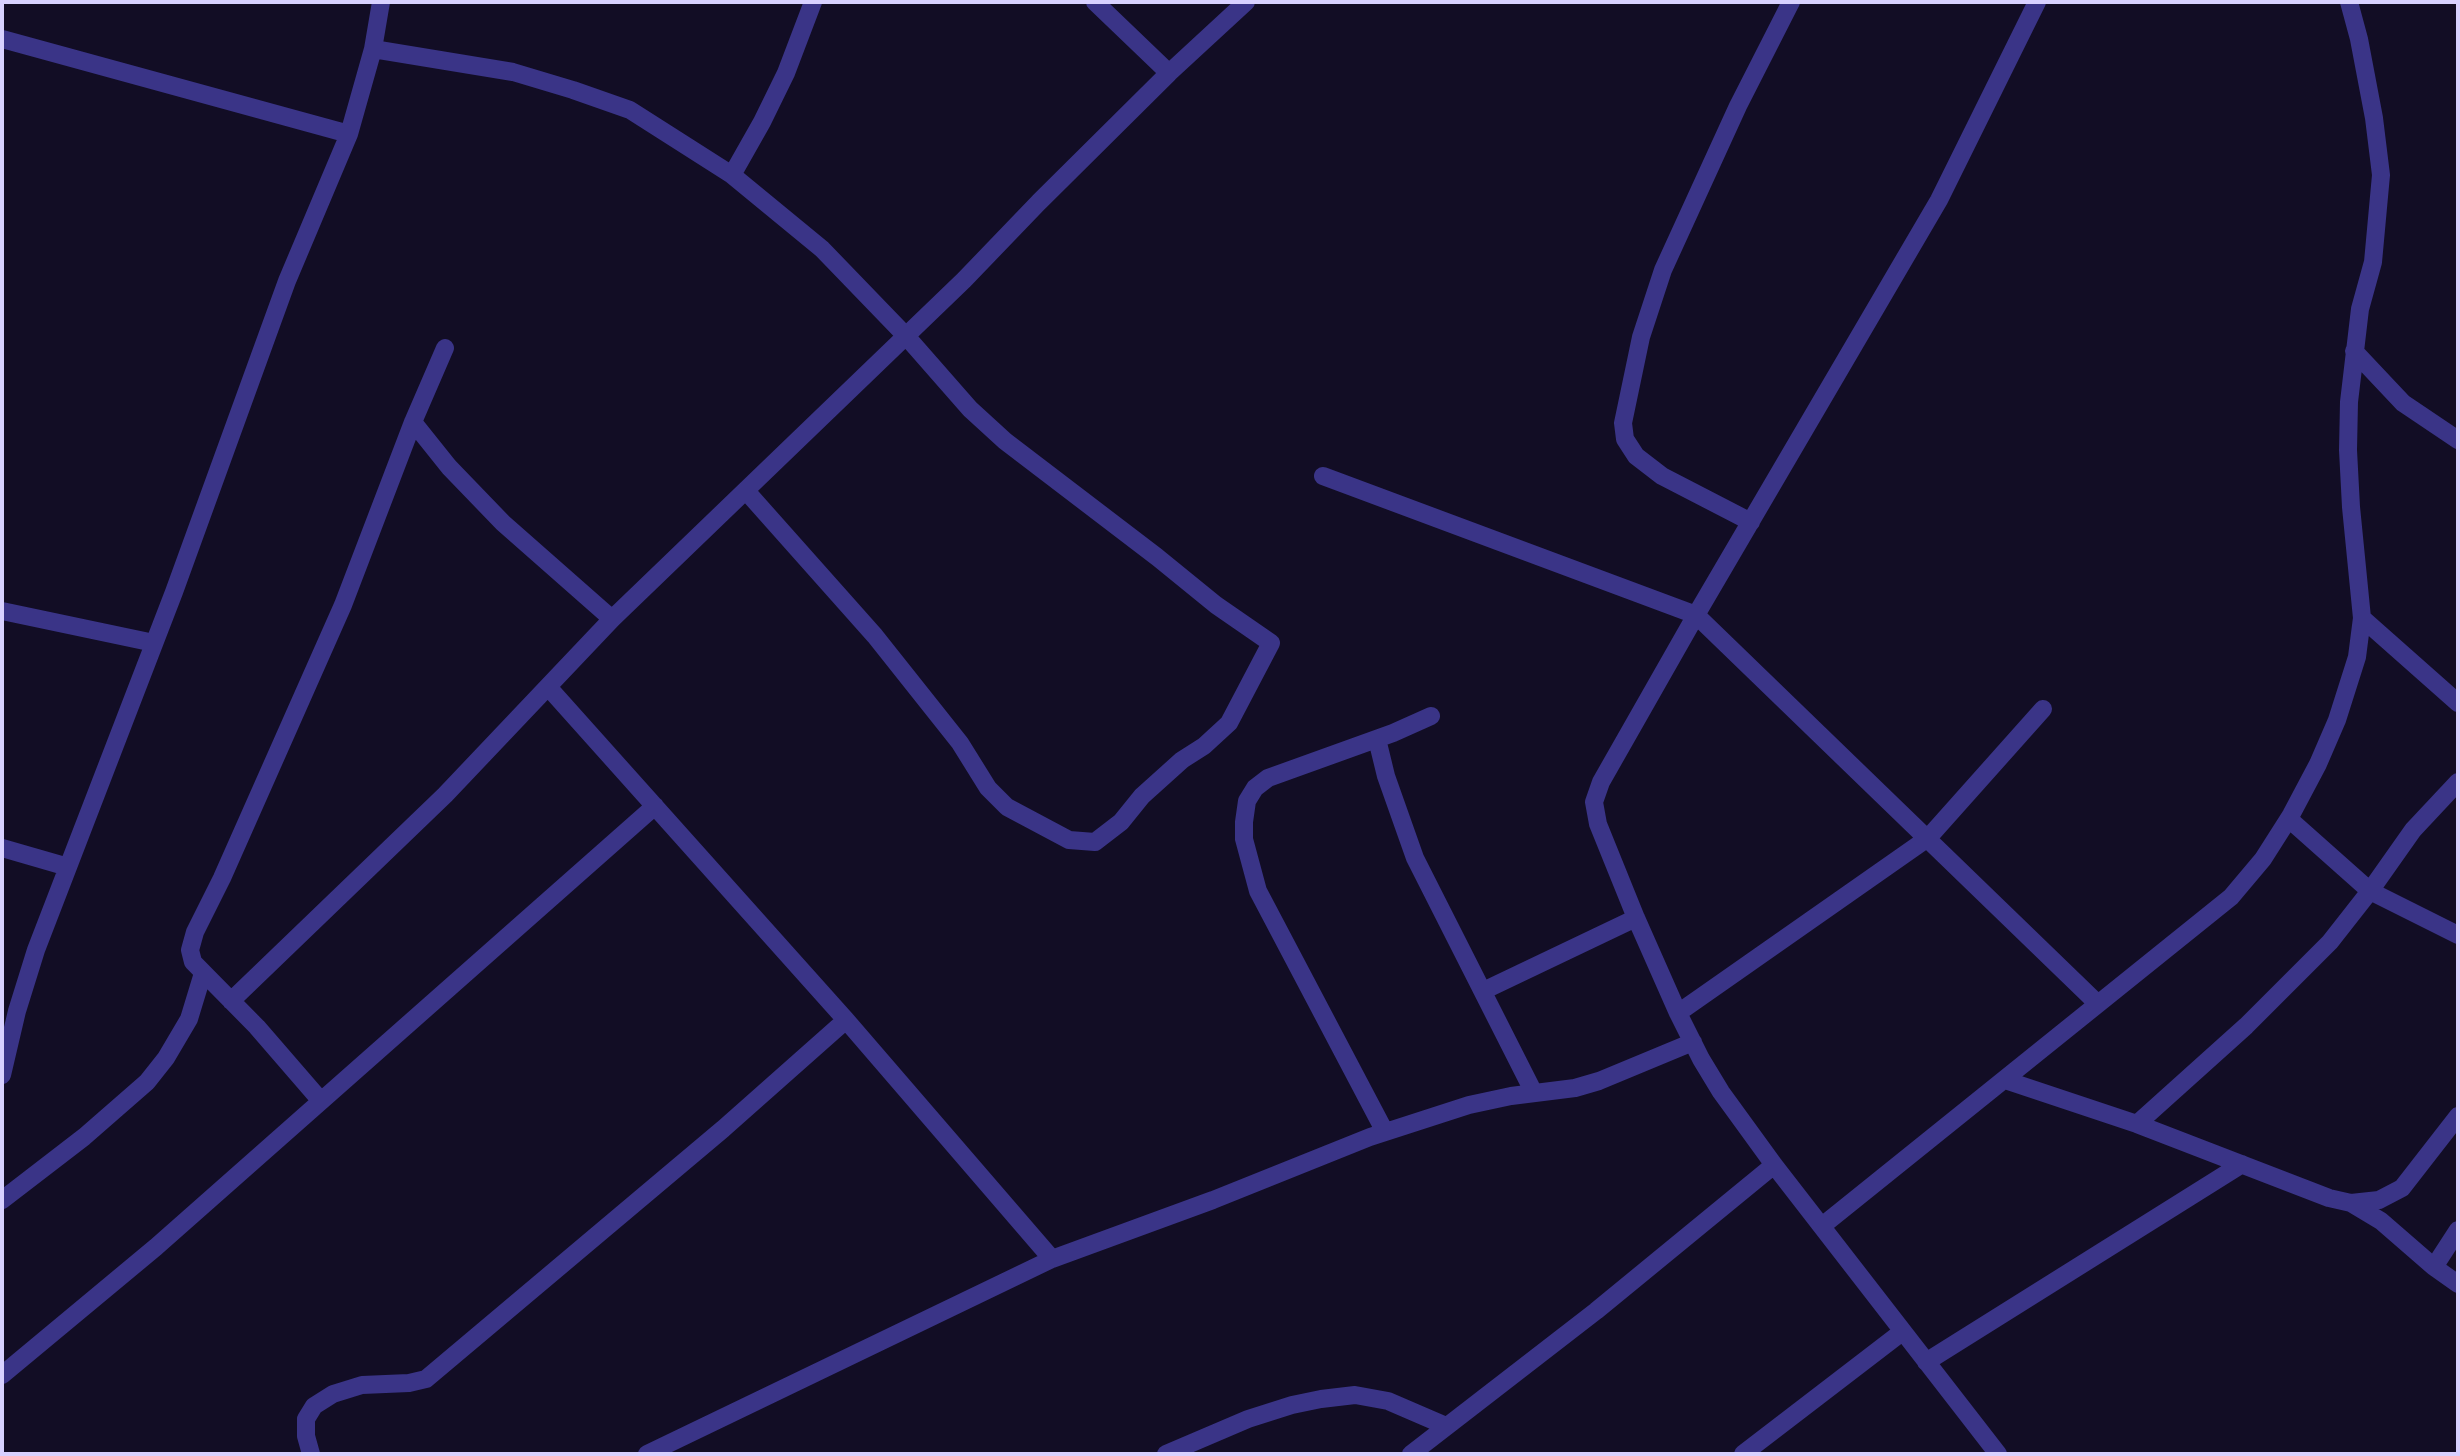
<!DOCTYPE html>
<html>
<head>
<meta charset="utf-8">
<style>
	body { margin:0 }
	#map { position:relative; width:2460px; height:1456px; overflow:hidden; background:#120d25; font-family:"Sofia Sans Condensed",sans-serif }
	canvas { display:block }
	.frame { position:absolute; inset:0; border:4px solid #d8d1ff; pointer-events:none }
</style>
</head>
<body>
<div id="map">
<canvas width="2460" height="1456"></canvas>
<div class="frame"></div>
</div>
<script>
const context = document.querySelector('canvas').getContext('2d');
context.lineJoin = 'round';
const shape = rows => new Path2D(rows.map(r => 'M' + r).join(''));
function strokePath(path, color, width, dash) { context.strokeStyle = color; context.lineWidth = width; context.lineCap = dash ? 'butt' : 'round'; context.setLineDash(dash || []); context.stroke(path); }
strokePath(shape([
	[1095,2,1169,73],
	[2,39,349,134],
	[373,49,513,72,573,90,630,110,732,175,822,249,906,336,970,409,1005,441,1157,557,1216,605,1271,643,1229,723,1204,746,1182,760,1142,796,1121,822,1095,842,1069,840,1007,807,988,788,960,743,875,636,747,492],
	[732,175,762,122,786,73,813,2],
	[2354,351,2403,403,2458,440],
	[413,422,449,467,503,523,612,619],
	[1323,476,1696,615,2098,1004],
	[1751,522,1662,476,1636,456,1625,439,1623,423,1641,337,1663,270,1738,106,1791,2],
	[2,611,154,643],
	[2362,618,2458,703],
	[549,688,846,1020,1052,1259],
	[1377,739,1386,776,1415,858,1534,1093],
	[2289,819,2370,891,2458,935],
	[2,848,68,867],
	[1483,991,1636,918],
	[231,1001,445,795,612,619,964,280,1039,202,1169,73,1246,2],
	[1678,1013,1928,838,2043,709],
	[2,1075,17,1011,36,950,174,592,287,281,349,134,373,49,381,2],
	[2005,1080,2137,1124,2329,1198,2351,1203,2379,1200,2402,1188,2458,1116],
	[321,1101,257,1027,193,962,190,950,195,932,222,878,343,605,413,422,445,348],
	[2137,1124,2246,1026,2330,942,2370,891,2413,830,2458,782],
	[1385,1132,1258,891,1244,839,1244,822,1247,801,1255,788,1268,778,1393,733,1431,716],
	[2,1200,84,1137,147,1082,166,1058,189,1019,203,973],
	[2351,1203,2381,1221,2434,1267,2458,1284],
	[1822,1226,2231,897,2263,859,2291,815,2318,764,2337,720,2357,657,2362,618,2351,507,2348,450,2349,402,2360,309,2373,262,2381,175,2374,118,2359,39,2349,2],
	[2434,1267,2458,1230],
	[1926,1362,2242,1164],
	[2,1375,156,1247,655,806],
	[311,1454,306,1436,306,1419,314,1406,333,1394,362,1385,409,1383,426,1379,723,1129,846,1020],
	[647,1454,1052,1259,1213,1200,1370,1137,1469,1105,1511,1096,1575,1088,1599,1081,1693,1042],
	[1166,1454,1248,1419,1292,1405,1321,1399,1355,1395,1388,1401,1446,1426],
	[1411,1454,1596,1311,1774,1165],
	[1743,1454,1902,1332],
	[1998,1454,1774,1165,1721,1092,1701,1059,1678,1013,1636,918,1598,824,1594,802,1601,782,1696,615,1939,200,2037,2]
]), '#3a3487', 18);
</script>
</body>
</html>
